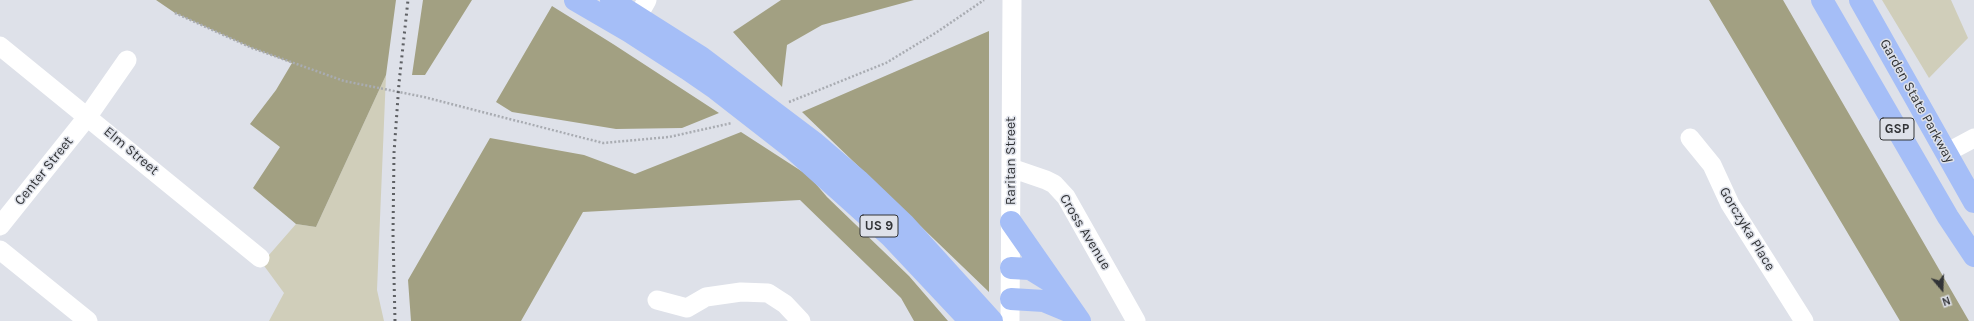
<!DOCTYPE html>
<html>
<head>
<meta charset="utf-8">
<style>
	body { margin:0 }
	#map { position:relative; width:1974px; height:321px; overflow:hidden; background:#dee1e9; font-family:Karla,sans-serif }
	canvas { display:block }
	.north { position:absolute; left:1922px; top:269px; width:40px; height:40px; -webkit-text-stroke:3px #dee1e9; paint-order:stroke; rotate:161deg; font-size:11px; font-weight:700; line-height:16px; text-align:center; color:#323437 }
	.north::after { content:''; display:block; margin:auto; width:14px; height:18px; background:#323437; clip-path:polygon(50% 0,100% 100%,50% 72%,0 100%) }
</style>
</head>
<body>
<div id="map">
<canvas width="1974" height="321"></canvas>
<div class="north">N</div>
</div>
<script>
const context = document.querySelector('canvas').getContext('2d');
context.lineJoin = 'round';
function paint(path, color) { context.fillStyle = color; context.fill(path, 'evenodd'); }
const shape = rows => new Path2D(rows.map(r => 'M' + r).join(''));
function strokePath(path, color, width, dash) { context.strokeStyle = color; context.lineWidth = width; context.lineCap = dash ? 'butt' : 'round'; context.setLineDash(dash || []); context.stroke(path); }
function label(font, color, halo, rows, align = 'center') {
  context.font = font + ' Karla,sans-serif'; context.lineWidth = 3; context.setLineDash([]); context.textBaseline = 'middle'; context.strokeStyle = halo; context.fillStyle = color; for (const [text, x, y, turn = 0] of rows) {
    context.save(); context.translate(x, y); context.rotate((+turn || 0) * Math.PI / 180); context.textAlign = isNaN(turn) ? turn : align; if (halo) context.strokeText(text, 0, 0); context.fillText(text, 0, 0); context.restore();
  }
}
paint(shape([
	[1882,0,1951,0,1968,38,1929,78],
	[386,75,377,290,384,321,269,321,284,293,262,263,296,224,316,227]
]), '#d0ceba');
paint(shape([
	[156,0,396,0,386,75,316,227,296,224,253,188,280,147,250,124,276,90,292,63,252,48,175,13],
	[423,0,472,0,425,75,412,75],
	[781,0,914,0,822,25,787,45,782,87,733,32],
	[1709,0,1783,0,1969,321,1900,321],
	[552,6,613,44,719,113,682,128,616,129,512,112,496,102],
	[989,31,989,292,802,112],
	[741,132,809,176,827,197,909,276,948,321,914,321,901,298,800,200,583,212,521,321,411,321,408,280,490,138,584,155,635,174]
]), '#a2a082');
strokePath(shape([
	[175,13,252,48,344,81,424,97,603,143,669,137,732,123],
	[789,102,886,63,937,32,984,0]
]), '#a9acb2', 2.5, [2, 2]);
strokePath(shape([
	[638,16,647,0],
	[0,46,260,258],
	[1690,138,1712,165,1730,204,1804,321],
	[1946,153,1974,138],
	[1011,168,1046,180,1054,184,1066,197,1136,321],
	[0,226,88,116,127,60],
	[0,250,88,321],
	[657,300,687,308],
	[687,308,706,297,741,292,768,293,785,304,801,321],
	[1010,321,1012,0]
]), '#fff', 19);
strokePath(shape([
	[575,0,630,32,687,69,716,89,793,149,890,236,970,321],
	[611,0,701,57,815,143,858,180,904,224,992,321],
	[1822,0,1948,217,1974,256],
	[1860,0,1974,202],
	[1011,222,1080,321],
	[1011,268,1030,269,1051,282],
	[1011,299,1044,301,1075,314]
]), '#a5bef7', 22);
strokePath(shape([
	[395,321,393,234,394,153,399,83,408,0]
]), '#5f6165', 3, [2, 4]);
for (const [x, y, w] of [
	[1897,129,34],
	[879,226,38]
]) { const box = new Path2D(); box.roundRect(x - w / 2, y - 11, w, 22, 3); context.fillStyle = '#dee1e9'; context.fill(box); strokePath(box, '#323437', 1); }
label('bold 13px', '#323437', null, [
	["GSP",1897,129],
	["US 9",879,226]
]);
label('14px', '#323437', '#dee1e9', [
	["Garden State Parkway",1917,101,61],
	["Elm Street",131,151,40],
	["Raritan Street",1011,161,-90],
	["Center Street",44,171,-51],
	["Gorczyka Place",1747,229,59],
	["Cross Avenue",1085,232,59]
]);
</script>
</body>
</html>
